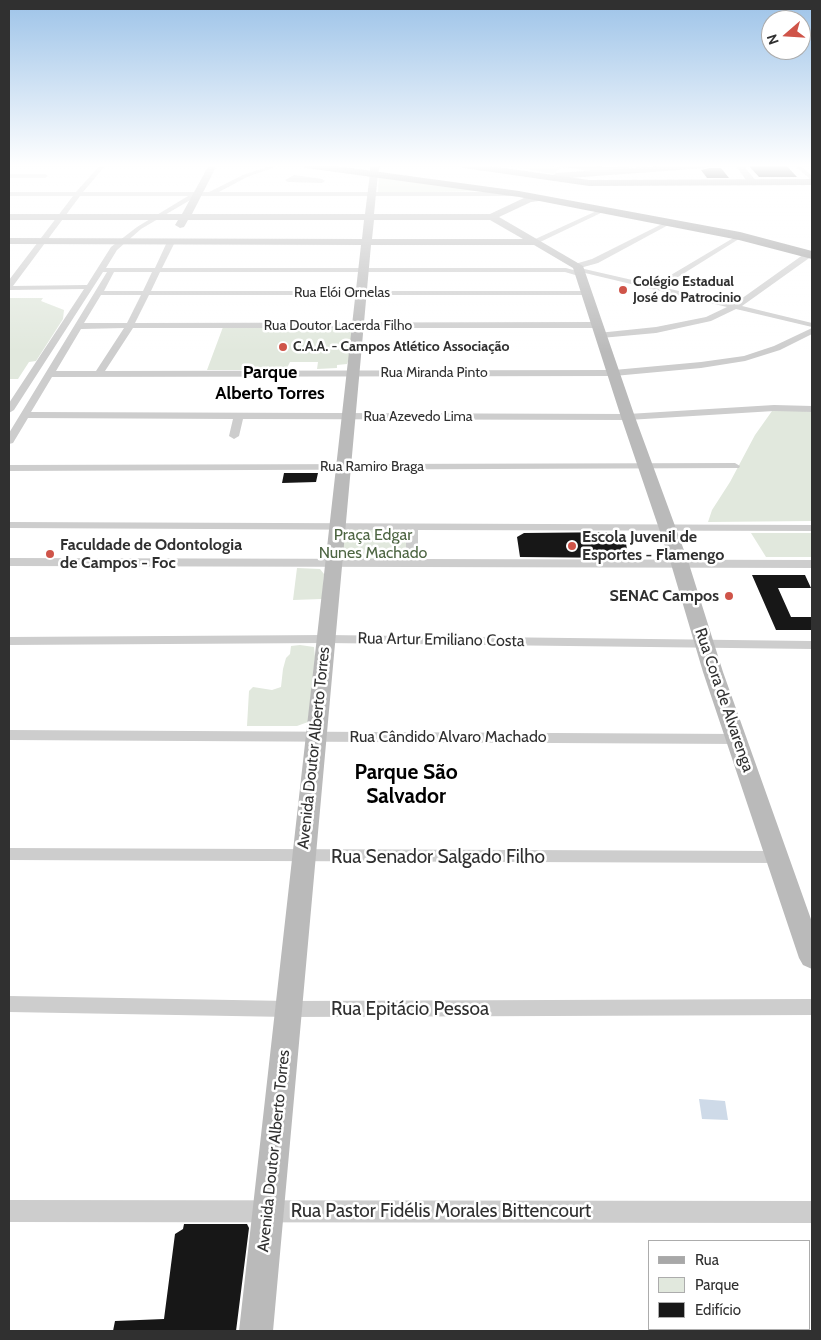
<!DOCTYPE html>
<html>
<head>
<meta charset="utf-8">
<style>
	body { margin:0 }
	#map { position:relative; width:821px; height:1340px; overflow:hidden; background:#fff; font-family:Cabin,sans-serif }
	canvas { display:block }
	.frame { position:absolute; inset:0; border:10px solid #303030; pointer-events:none }
	.legend { position:absolute; left:648px; top:1240px; width:162px; height:90px; box-sizing:border-box; background:#fff; border:1px solid #acacac; margin:0; padding:6px 9px; list-style:none; font-size:15px; color:#303030 }
	.legend li { display:flex; align-items:center; gap:10px; height:25px }
	.legend b { width:25px; border:1px solid #acacac }
	.north { position:absolute; left:761px; top:10px; width:50px; height:50px; box-sizing:border-box; background:#fff; border:1px solid #acacac; border-radius:50%; rotate:251deg; font-size:14px; font-weight:700; line-height:20px; text-align:center; color:#303030 }
	.north::after { content:''; display:block; margin:auto; width:18px; height:22px; background:#cf5449; clip-path:polygon(50% 0,100% 100%,50% 72%,0 100%) }
</style>
</head>
<body>
<div id="map">
<canvas width="821" height="1340"></canvas>
<div class="frame"></div>
<ul class="legend">
<li><b style="height:6px;background:#a8a8a8"></b>Rua</li>
<li><b style="height:14px;background:#e1e8dd"></b>Parque</li>
<li><b style="height:14px;background:#171717"></b>Edifício</li>
</ul>
<div class="north">N</div>
</div>
<script>
const context = document.querySelector('canvas').getContext('2d');
context.lineJoin = 'round';
function paint(path, color) { context.fillStyle = color; context.fill(path, 'evenodd'); }
const shape = rows => new Path2D(rows.map(r => 'M' + r).join(''));
function strokePath(path, color, width, dash) { context.strokeStyle = color; context.lineWidth = width; context.lineCap = dash ? 'butt' : 'round'; context.setLineDash(dash || []); context.stroke(path); }
function label(font, color, halo, rows, align = 'center') {
  context.font = font + ' Cabin,sans-serif'; context.lineWidth = 5; context.setLineDash([]); context.textBaseline = 'middle'; context.strokeStyle = halo; context.fillStyle = color; for (const [text, x, y, turn = 0] of rows) {
    context.save(); context.translate(x, y); context.rotate((+turn || 0) * Math.PI / 180); context.textAlign = isNaN(turn) ? turn : align; if (halo) context.strokeText(text, 0, 0); context.fillText(text, 0, 0); context.restore();
  }
}
paint(shape([
	[502,165,547,165,562,168,553,174],
	[379,175,485,191,378,193],
	[9,298,43,298,41,301,64,310,63,319,36,361,29,362,18,379,9,379],
	[223,327,352,328,351,353,347,364,337,365,337,368,317,369,318,362,290,362,286,370,207,370],
	[793,410,812,412,812,521,708,522,712,510,730,482,755,435,772,411],
	[340,527,410,527,409,561,337,561],
	[751,533,812,533,812,557,766,557],
	[297,568,320,569,324,574,322,599,293,600],
	[300,645,314,647,315,657,308,722,297,726,247,726,249,691,253,687,272,690,281,687,283,669,286,658,290,654,291,646]
]), '#e1e8dd');
paint(shape([
	[699,1099,725,1101,728,1120,702,1119]
]), '#cedae8');
paint(shape([
	[748,165,786,165,797,177,759,177],
	[710,168,721,168,729,178,707,178,701,170],
	[284,473,318,473,316,482,282,483],
	[524,533,624,532,628,555,624,555,623,558,520,557,517,537],
	[752,575,805,575,811,588,778,588,791,617,812,617,812,630,776,630],
	[184,1224,247,1224,249,1228,236,1331,113,1331,115,1321,164,1319,175,1234,183,1229]
]), '#171717');
paint(shape([
	[100,165,106,165,83,192,209,192,243,175,273,165,281,165,247,177,219,192,510,192,513,194,510,196,197,196,141,229,117,250,106,268,155,268,167,242,171,240,175,242,162,268,566,268,577,271,578,268,574,266,575,264,592,259,670,220,673,222,672,223,598,263,580,268,654,285,740,234,742,235,742,237,662,287,734,304,807,252,812,252,812,256,742,306,812,323,812,327,736,309,711,321,656,333,601,338,597,335,598,333,656,327,706,317,727,307,585,273,585,277,582,277,565,272,160,272,151,291,586,291,590,293,586,295,149,295,135,323,597,322,601,325,597,328,133,328,105,371,614,370,701,362,744,356,774,346,812,328,812,334,780,350,745,361,701,368,614,376,52,377,31,412,628,414,774,405,812,406,812,412,774,411,628,420,243,419,239,436,234,439,229,436,233,419,28,418,13,443,9,444,9,433,107,272,103,272,14,410,9,413,9,403,84,289,9,290,9,280,73,196,9,196,9,192,76,192,100,165],
	[80,196,188,196,137,227,111,247,87,285,13,286,80,196],
	[114,272,152,272,143,291,104,291,114,272],
	[101,295,141,295,127,323,84,323,101,295],
	[124,328,96,371,56,371,81,329,124,328],
	[548,165,629,167,632,169,629,171,591,171,548,165],
	[794,165,800,165,812,176,812,181,794,165],
	[9,174,45,174,48,176,45,178,9,178,9,174],
	[294,175,322,179,325,181,322,183,288,182,285,180,294,175],
	[603,208,605,209,605,211,538,243,531,241,603,208],
	[735,463,740,466,739,468,9,471,9,465,735,463],
	[9,522,812,525,812,531,418,530,418,559,812,560,812,568,9,566,9,558,406,559,406,530,9,528,9,522],
	[326,635,812,641,812,649,326,643,9,645,9,637,326,635],
	[9,730,737,734,742,736,744,739,742,742,737,744,9,740,9,730],
	[9,848,777,851,783,853,785,857,783,861,777,863,9,860,9,848],
	[9,996,288,1001,812,999,812,1015,288,1017,9,1012,9,996],
	[9,1200,812,1201,812,1223,9,1222,9,1200]
]), '#cdcdcd');
paint(shape([
	[209,165,217,165,192,214,365,214,370,173,374,170,378,173,374,214,490,214,526,197,546,196,546,200,531,202,499,217,583,266,635,417,689,564,723,672,812,922,812,969,803,965,799,958,703,672,671,564,621,417,573,268,534,245,371,245,273,1331,239,1331,361,245,9,244,9,238,362,239,364,220,188,220,184,227,180,228,175,225,178,220,9,220,9,214,182,214,209,165],
	[374,220,490,220,523,239,372,239,374,220],
	[673,165,710,165,706,168,556,179,552,176,556,173,673,165],
	[735,165,743,165,757,182,755,184,749,184,735,165]
]), '#bababa');
paint(shape([
	[370,165,380,165,378,175,370,175,370,165],
	[459,165,483,165,589,180,812,179,812,185,589,186,464,168,459,165]
]), '#a8a8a8');
paint(shape([
	[301,165,329,165,519,191,740,232,812,251,812,259,739,240,519,197,306,168,301,165]
]), '#979797');
const sky = context.createLinearGradient(0, 0, 0, 352);
sky.addColorStop(0, '#9dc3e8');
sky.addColorStop(0.47, '#fff');
sky.addColorStop(1, '#ffffff00');
context.fillStyle = sky;
context.fillRect(0, 0, 821, 352);
for (const [x, y, r, color] of [
	[623,290,5,"#cf5449"],
	[283,347,5,"#cf5449"],
	[572,546,5,"#cf5449"],
	[50,554,5,"#cf5449"],
	[729,596,5,"#cf5449"]
]) { const dot = new Path2D(); dot.arc(x, y, r, 0, 2 * Math.PI); context.fillStyle = color; context.fill(dot); strokePath(dot, '#fff', 2); }
label('bold 14px', '#303030', '#fff', [
	["Colégio Estadual",633,282],
	["José do Patrocinio",633,298],
	["C.A.A. - Campos Atlético Associação",293,347]
], 'left');
label('14px', '#303030', '#fff', [
	["Rua Elói Ornelas",342,293],
	["Rua Doutor Lacerda Filho",338,326],
	["Rua Miranda Pinto",434,373],
	["Rua Azevedo Lima",418,417],
	["Rua Ramiro Braga",372,467]
]);
label('16px', '#4e6643', '#fff', [
	["Praça Edgar",373,535],
	["Nunes Machado",373,553]
]);
label('bold 16px', '#303030', '#fff', [
	["Escola Juvenil de",582,537],
	["Esportes - Flamengo",582,555],
	["Faculdade de Odontologia",60,545],
	["de Campos - Foc",60,563],
	["SENAC Campos",719,596,"right"]
], 'left');
label('16px', '#303030', '#fff', [
	["Rua Artur Emiliano Costa",441,640,1],
	["Rua Cora de Alvarenga",724,700,71],
	["Rua Cândido Alvaro Machado",448,737],
	["Avenida Doutor Alberto Torres",314,748,-84],
	["Avenida Doutor Alberto Torres",274,1151,-84]
]);
label('bold 18px', '#000', '#fff', [
	["Parque",270,373],
	["Alberto Torres",270,394]
]);
label('19px', '#303030', '#fff', [
	["Rua Senador Salgado Filho",438,857],
	["Rua Epitácio Pessoa",410,1009],
	["Rua Pastor Fidélis Morales Bittencourt",441,1211]
]);
label('bold 21px', '#000', '#fff', [
	["Parque São",406,773],
	["Salvador",406,797]
]);
</script>
</body>
</html>
